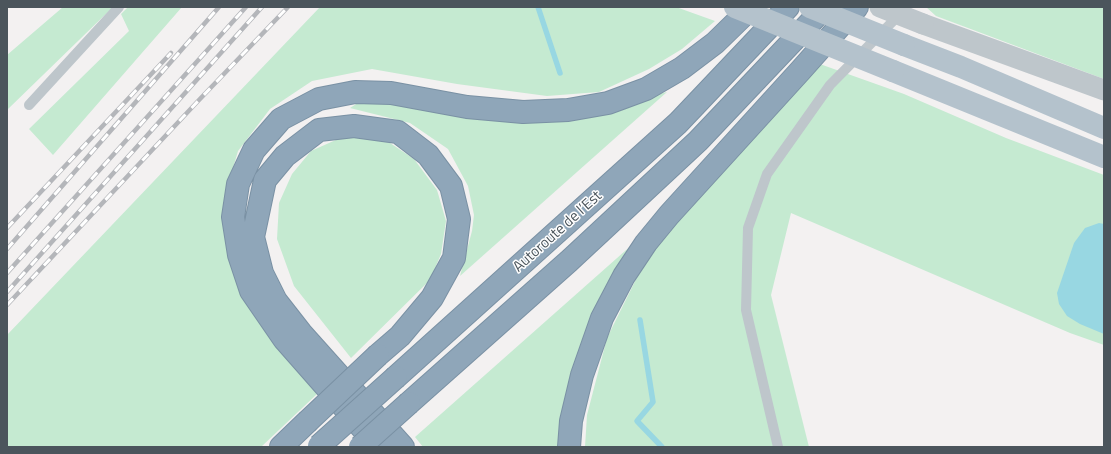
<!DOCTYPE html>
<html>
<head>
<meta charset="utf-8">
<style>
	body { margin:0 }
	#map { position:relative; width:1111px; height:454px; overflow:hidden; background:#f3f1f1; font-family:"Titillium Web",sans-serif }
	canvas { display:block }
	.frame { position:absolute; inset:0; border:8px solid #4b555c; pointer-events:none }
</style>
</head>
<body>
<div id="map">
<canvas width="1111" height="454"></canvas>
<div class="frame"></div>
</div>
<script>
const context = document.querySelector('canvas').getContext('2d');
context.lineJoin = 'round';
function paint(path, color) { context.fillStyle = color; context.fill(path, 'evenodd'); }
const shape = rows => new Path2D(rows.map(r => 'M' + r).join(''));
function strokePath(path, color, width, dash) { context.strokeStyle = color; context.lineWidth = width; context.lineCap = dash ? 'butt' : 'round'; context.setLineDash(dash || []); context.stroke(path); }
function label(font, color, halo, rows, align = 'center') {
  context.font = font + ' "Titillium Web",sans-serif'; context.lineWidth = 3; context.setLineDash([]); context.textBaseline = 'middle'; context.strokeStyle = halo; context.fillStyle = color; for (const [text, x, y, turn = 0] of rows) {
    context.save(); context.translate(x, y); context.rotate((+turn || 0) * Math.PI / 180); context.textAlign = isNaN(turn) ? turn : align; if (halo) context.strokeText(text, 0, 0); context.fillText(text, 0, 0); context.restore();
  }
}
paint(shape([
	[63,7,113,7,7,110,7,55],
	[128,7,182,7,53,155,29,129,129,31,121,14],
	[320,7,676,7,715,21,682,49,649,69,599,92,547,96,457,84,372,69,312,81,270,109,238,151,226,192,245,300,317,394,261,447,7,447,7,335],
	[926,7,1104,7,1104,79,936,16],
	[817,63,904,94,1006,138,1104,175,1104,345,1070,333,791,213,771,295,809,447,585,447,587,415,607,338,646,259,713,179],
	[667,92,460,276,472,231,474,215,468,186,448,149,410,123,350,108,364,99,411,105,624,102],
	[367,135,390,143,414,159,437,190,446,221,441,254,430,280,351,358,294,286,277,239,279,203,292,174,311,151,338,139],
	[634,243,562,447,423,447,415,437]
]), '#c5ead1');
paint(shape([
	[1099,223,1104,224,1104,334,1080,324,1067,316,1059,304,1057,293,1074,243,1085,228]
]), '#98d7e2');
strokePath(shape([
	[538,7,560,73],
	[640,320,653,402,637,421,662,447]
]), '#98d7e2', 5.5);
const highway = shape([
	[378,355,400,336,432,298,454,258,459,219,451,186,428,155,398,132,354,126,319,130,285,156,265,180,253,237,262,273,276,301,301,333,403,447],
	[396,377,678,123,788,7],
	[409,403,569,261,698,141,825,7],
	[281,447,307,422],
	[379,447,284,339,251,291,239,255,233,217,238,184,254,150,281,119,319,99,355,92,391,93,467,107,523,112,568,110,608,103,646,89,682,68,715,43,752,7],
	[569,447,571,421,582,375,602,318,624,276,646,243,669,215,801,70,857,7]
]);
strokePath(highway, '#7a91a4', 24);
strokePath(shape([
	[29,105,119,7],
	[778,447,746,310,748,228,767,174,830,85,901,13]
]), '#bec6cb', 10);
strokePath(shape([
	[923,24,1104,90]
]), '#bec6cb', 21);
strokePath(shape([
	[904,45,961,67,1104,128],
	[893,71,1104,157]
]), '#b4c2cc', 22);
strokePath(highway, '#8fa6b9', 22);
const rail = shape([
	[7,228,171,53],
	[7,249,219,7],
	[7,273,246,7],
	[7,292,262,7],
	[7,305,199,100,288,7]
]);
strokePath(rail, '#b4b6ba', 4.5);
strokePath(rail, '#fff', 3, [9]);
const highwayBridge = shape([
	[307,422,378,355],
	[319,446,396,377],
	[360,447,409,403]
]);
strokePath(highwayBridge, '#7a91a4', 24, []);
strokePath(shape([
	[880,7,923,24]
]), '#bec6cb', 21);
strokePath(shape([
	[735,7,893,71],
	[810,7,904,45]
]), '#b4c2cc', 22);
strokePath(highwayBridge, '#8fa6b9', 22);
label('15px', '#4b555c', '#fff', [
	["Autoroute de l’Est",558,232,-42]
]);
</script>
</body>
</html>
